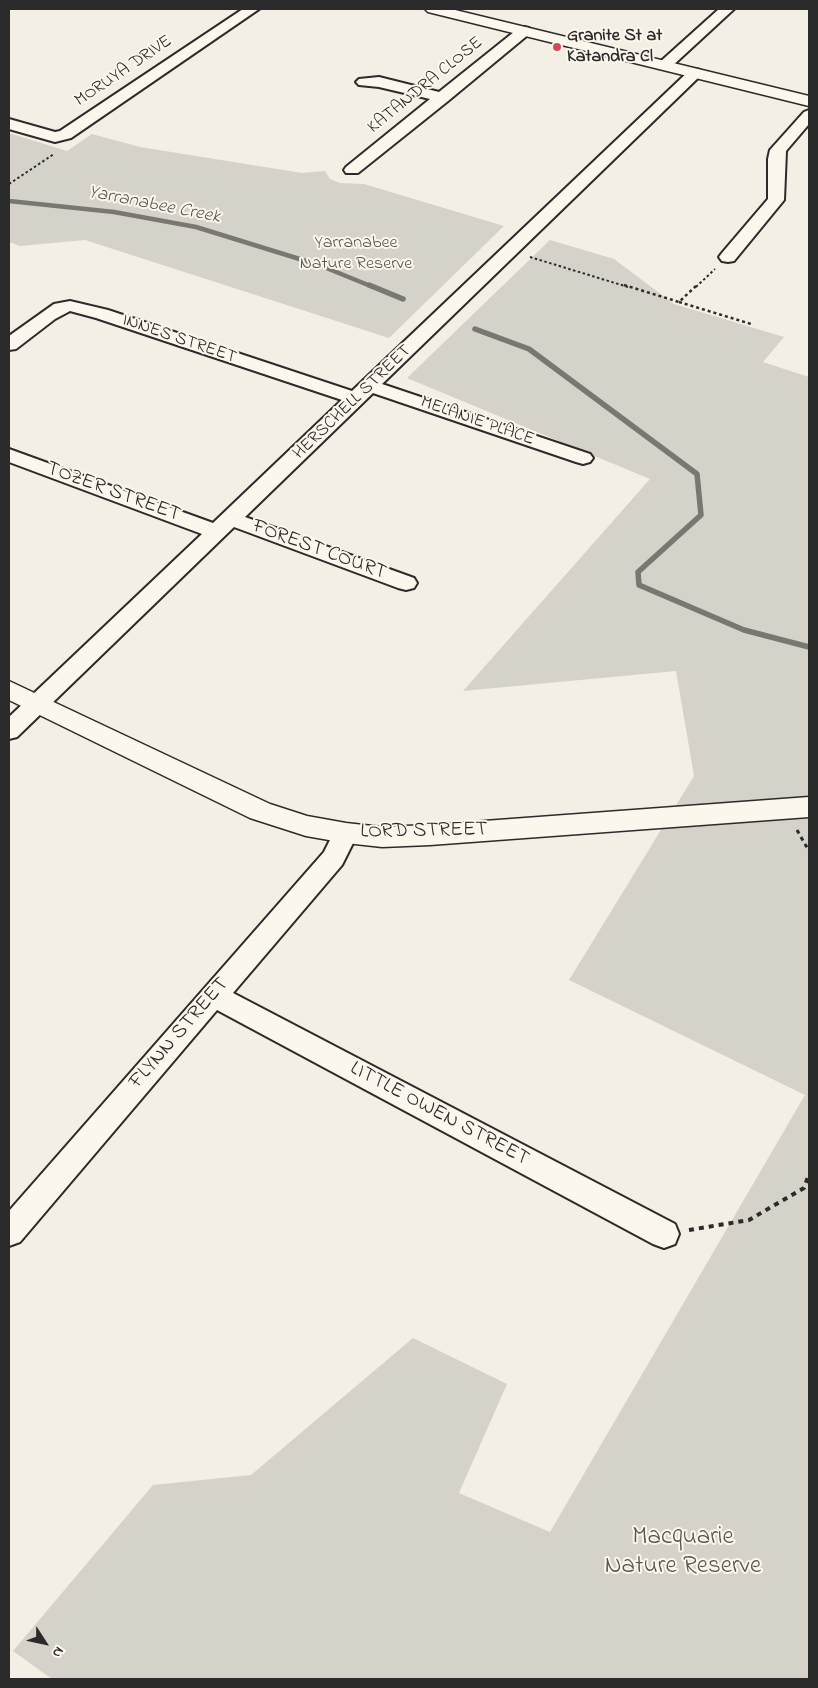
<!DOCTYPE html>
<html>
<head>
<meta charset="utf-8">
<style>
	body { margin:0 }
	#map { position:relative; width:818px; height:1688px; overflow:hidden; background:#f3efe4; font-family:"Indie Flower",sans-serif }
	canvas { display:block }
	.frame { position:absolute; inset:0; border:10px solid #2b2b2b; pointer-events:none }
	.north { position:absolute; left:20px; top:1618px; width:50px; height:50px; -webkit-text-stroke:4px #fbf7ec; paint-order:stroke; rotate:125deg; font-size:14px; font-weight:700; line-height:20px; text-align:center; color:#2b2b2b }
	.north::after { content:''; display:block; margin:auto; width:18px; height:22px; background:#2b2b2b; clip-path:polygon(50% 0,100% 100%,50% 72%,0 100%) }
</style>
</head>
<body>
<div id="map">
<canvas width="818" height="1688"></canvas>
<div class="frame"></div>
<div class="north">N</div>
</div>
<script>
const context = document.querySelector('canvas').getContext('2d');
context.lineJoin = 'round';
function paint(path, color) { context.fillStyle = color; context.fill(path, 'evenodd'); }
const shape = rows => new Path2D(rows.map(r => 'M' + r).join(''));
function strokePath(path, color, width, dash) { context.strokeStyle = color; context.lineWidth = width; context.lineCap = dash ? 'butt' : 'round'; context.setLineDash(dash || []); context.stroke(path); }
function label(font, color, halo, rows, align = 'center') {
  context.font = font + ' "Indie Flower",sans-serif'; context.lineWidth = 4; context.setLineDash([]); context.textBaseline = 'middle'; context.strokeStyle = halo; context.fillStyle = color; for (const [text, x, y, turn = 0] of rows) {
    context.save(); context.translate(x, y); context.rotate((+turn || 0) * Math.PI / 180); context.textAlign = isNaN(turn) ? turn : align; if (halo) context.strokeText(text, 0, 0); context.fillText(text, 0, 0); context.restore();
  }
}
paint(shape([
	[9,133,67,151,92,134,140,147,302,173,325,171,330,179,340,183,364,184,504,226,389,338,85,240,20,246,9,242],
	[550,240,614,259,674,304,784,337,763,362,809,377,809,1679,52,1679,13,1651,153,1485,251,1475,413,1338,507,1384,459,1493,550,1532,805,1095,569,980,694,776,676,671,463,691,650,479,407,378]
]), '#d5d2c9');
strokePath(shape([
	[9,201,114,212,196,227,319,265,373,287]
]), '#787772', 4.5);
strokePath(shape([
	[369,285,403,299],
	[475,329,529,349,697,474,701,515,638,572,639,585,744,630,809,647]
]), '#787772', 5.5);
const street = shape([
	[243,9,259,9,71,138,55,142,9,129,9,119,55,132,60,131,243,9],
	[719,9,734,9,670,68,660,68,658,65,660,62,719,9],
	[524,27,529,28,531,31,529,34,448,101,358,173,346,173,344,170,346,167,430,99,379,87,359,85,356,82,359,79,379,77,439,92,519,28,524,27],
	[695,69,700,70,702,73,700,76,382,384,590,454,593,458,590,462,583,464,576,462,373,393,245,517,414,578,417,583,414,588,406,590,398,588,234,527,17,737,9,739,9,717,202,534,9,462,9,449,213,523,342,400,96,318,70,311,55,319,16,349,9,350,9,336,54,304,70,301,108,310,352,391,690,70,695,69],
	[809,110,809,124,786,151,784,200,734,261,728,262,722,261,719,257,722,253,768,199,768,159,770,150,804,112,809,110],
	[346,824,355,826,358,833,342,865,233,993,675,1224,679,1234,675,1244,664,1248,653,1244,217,1010,20,1242,9,1246,9,1211,324,852,337,826,346,824]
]);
const secondary = shape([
	[425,9,451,9,809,96,809,106,428,12,425,9],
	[9,681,270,804,307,816,346,823,382,827,430,825,809,797,809,817,430,845,382,847,346,843,306,836,250,818,9,700,9,681]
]);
strokePath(street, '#2b2b2b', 4);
strokePath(secondary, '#2b2b2b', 3);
strokePath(shape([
	[9,184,54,154],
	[530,257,628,287],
	[696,287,715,269]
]), '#2b2b2b', 2, [2.5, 2.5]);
strokePath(shape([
	[624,285,679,302,697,285],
	[679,302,751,324]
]), '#2b2b2b', 2.5, [3, 3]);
strokePath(shape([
	[797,830,809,851]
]), '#2b2b2b', 3, [4, 4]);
strokePath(shape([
	[689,1230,749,1220,804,1188,809,1174]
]), '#2b2b2b', 4, [5, 5]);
paint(street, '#fbf7ec');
paint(secondary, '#fbf7ec');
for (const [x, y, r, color] of [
	[557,47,5,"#d1495b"]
]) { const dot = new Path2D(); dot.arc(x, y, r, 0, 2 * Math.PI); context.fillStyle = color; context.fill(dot); strokePath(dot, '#fbf7ec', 2); }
label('bold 18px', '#2b2b2b', '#fbf7ec', [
	["Granite St at",567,37],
	["Katandra Cl",567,58]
], 'left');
label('18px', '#2b2b2b', '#fbf7ec', [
	["MORUYA DRIVE",124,72,-34],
	["KATANDRA CLOSE",426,86,-39],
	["INNES STREET",179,340,19],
	["HERSCHELL STREET",353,403,-44],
	["MELANIE PLACE",477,422,19]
]);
label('18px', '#565552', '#fbf7ec', [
	["Yarranabee",356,244],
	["Nature Reserve",356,265]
]);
label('italic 19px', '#585755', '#fbf7ec', [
	["Yarranabee Creek",154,206,11]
]);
label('21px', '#2b2b2b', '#fbf7ec', [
	["TOZER STREET",113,493,20],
	["FOREST COURT",319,551,20],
	["LORD STREET",424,832,-1],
	["FLYNN STREET",180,1034,-49],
	["LITTLE OWEN STREET",439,1115,28]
]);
label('25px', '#565552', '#fbf7ec', [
	["Macquarie",683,1539],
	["Nature Reserve",683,1568]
]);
</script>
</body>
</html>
